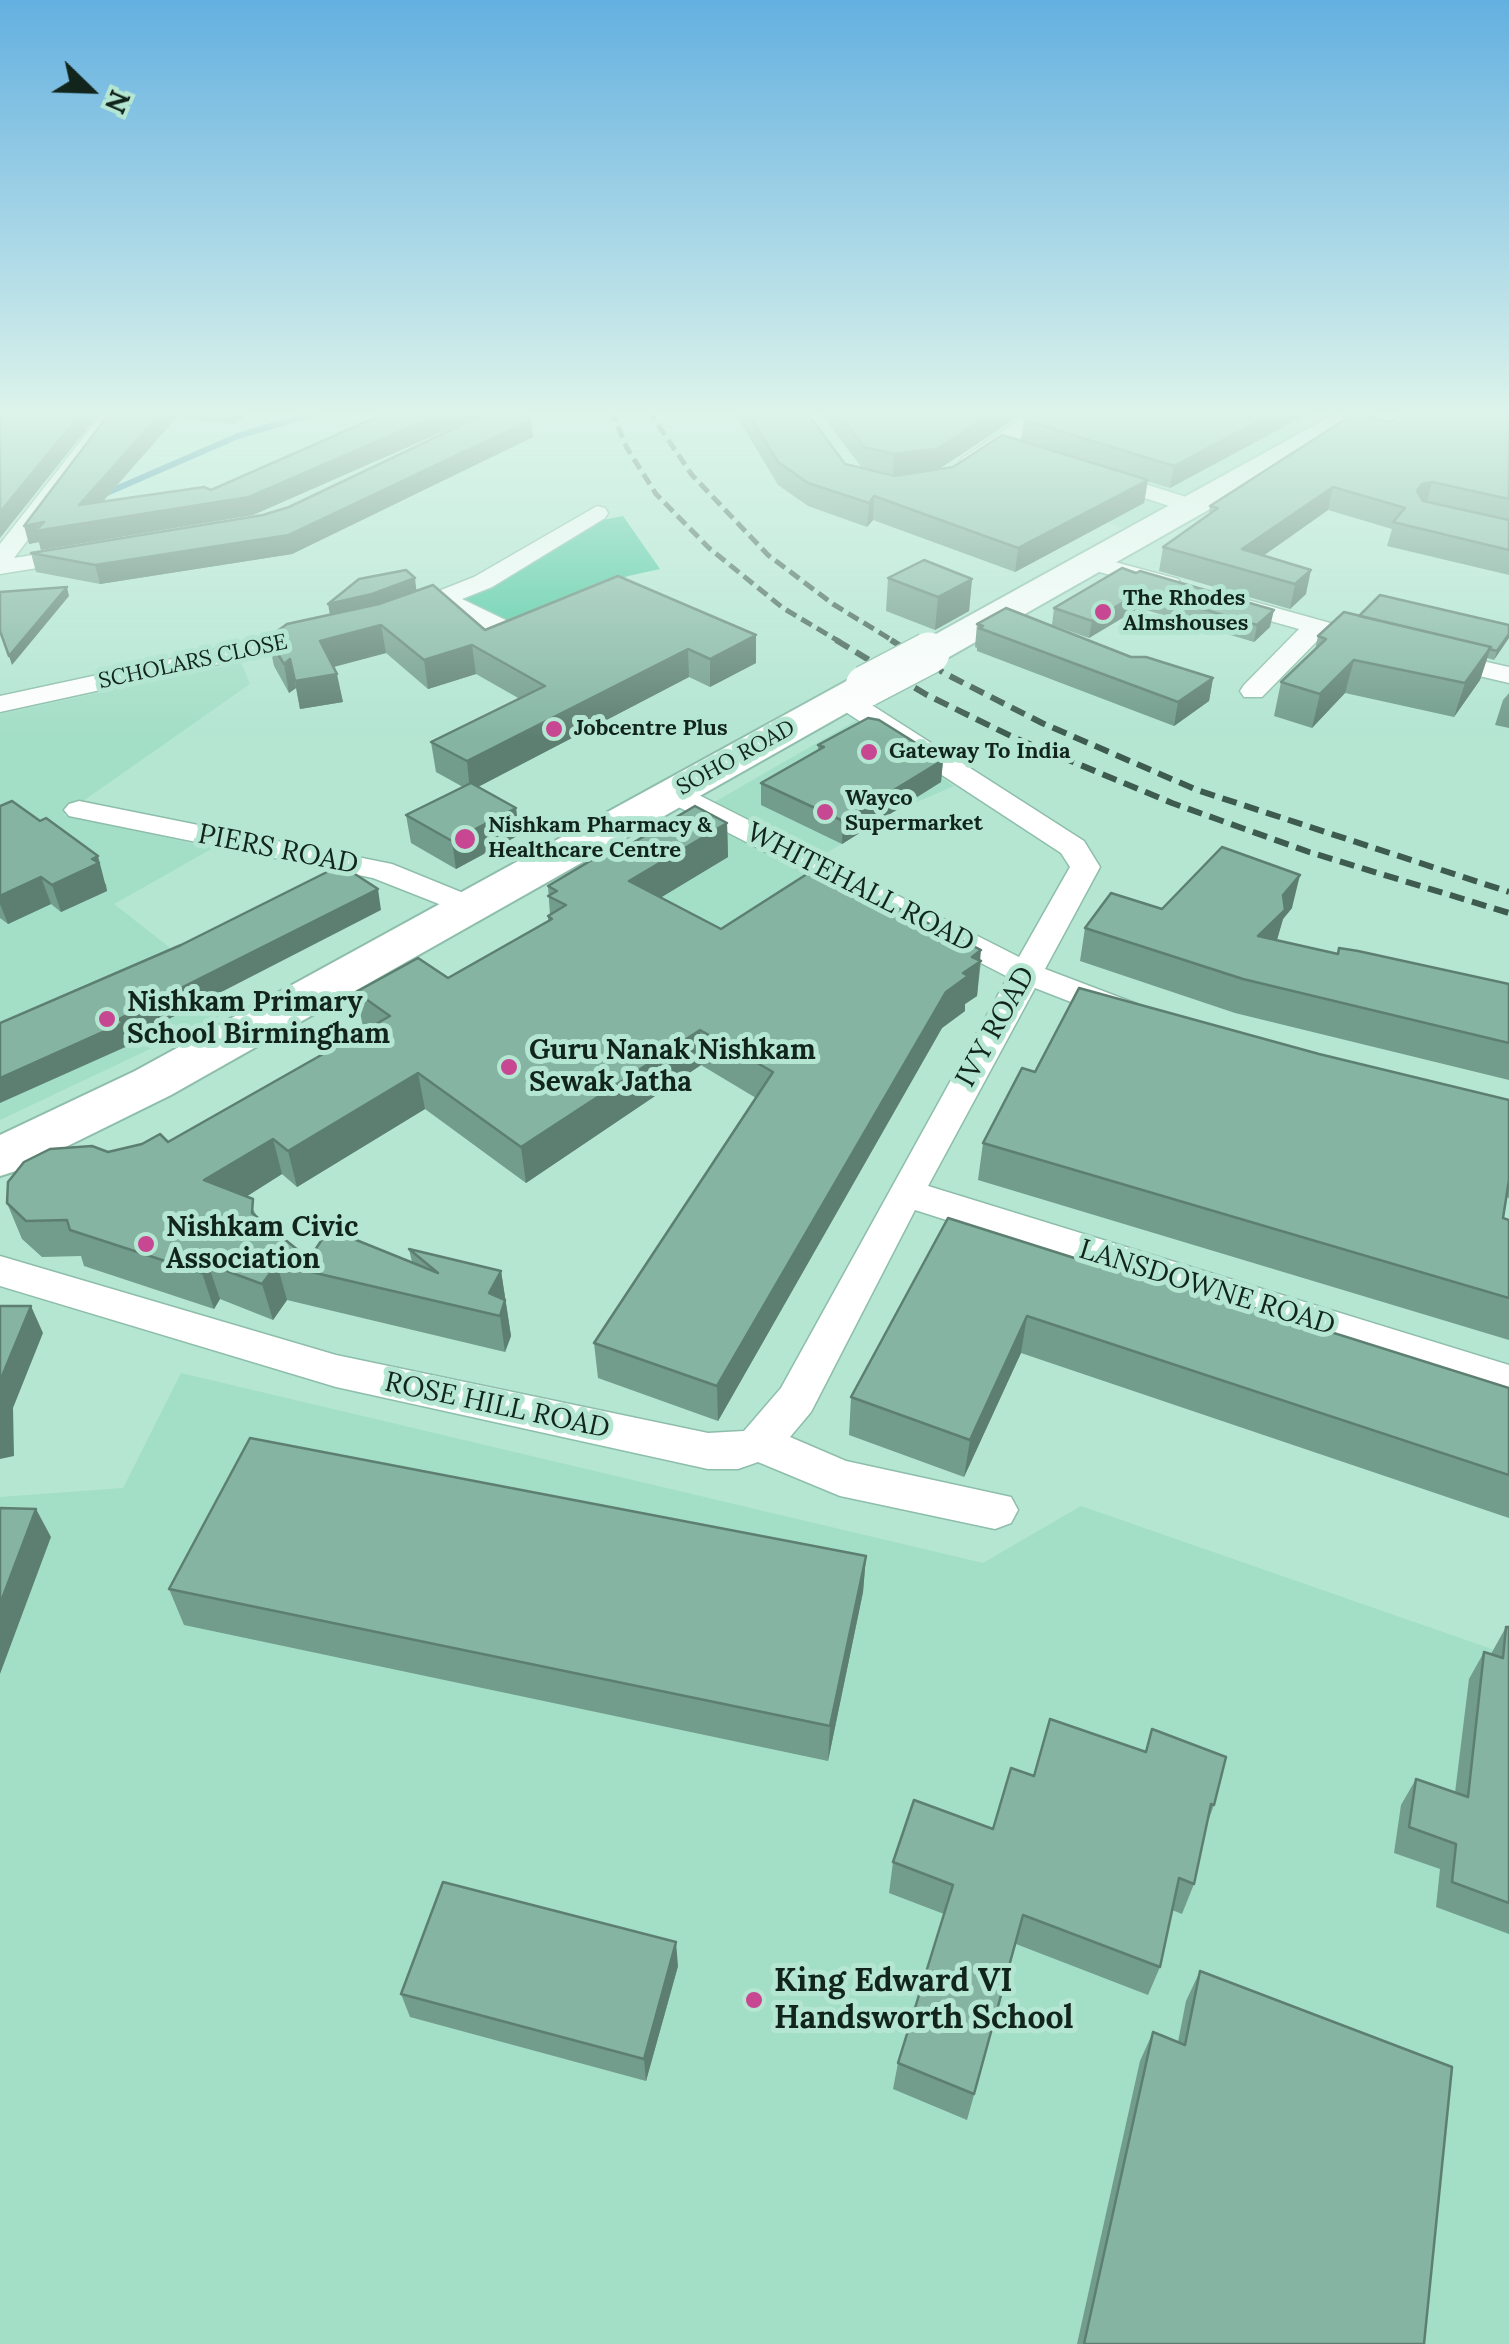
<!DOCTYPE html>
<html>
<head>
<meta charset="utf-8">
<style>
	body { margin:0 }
	#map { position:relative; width:1509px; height:2344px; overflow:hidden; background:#b4e6d2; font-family:Lora,serif }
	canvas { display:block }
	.north { position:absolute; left:40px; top:40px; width:100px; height:100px; -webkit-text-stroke:8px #b4e6d2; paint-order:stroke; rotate:113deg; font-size:28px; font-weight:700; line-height:40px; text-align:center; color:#11251d }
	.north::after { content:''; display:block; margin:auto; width:35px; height:45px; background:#11251d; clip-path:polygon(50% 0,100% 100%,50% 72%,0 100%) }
</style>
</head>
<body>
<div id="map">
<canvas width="1509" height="2344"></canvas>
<div class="north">N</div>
</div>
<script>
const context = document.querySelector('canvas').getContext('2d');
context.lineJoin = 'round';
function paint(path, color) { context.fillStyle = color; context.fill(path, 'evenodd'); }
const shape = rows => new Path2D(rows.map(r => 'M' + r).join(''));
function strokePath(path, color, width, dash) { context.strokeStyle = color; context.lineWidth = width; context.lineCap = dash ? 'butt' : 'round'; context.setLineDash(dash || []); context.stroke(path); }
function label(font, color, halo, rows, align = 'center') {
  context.font = font + ' Lora,serif'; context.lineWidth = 10; context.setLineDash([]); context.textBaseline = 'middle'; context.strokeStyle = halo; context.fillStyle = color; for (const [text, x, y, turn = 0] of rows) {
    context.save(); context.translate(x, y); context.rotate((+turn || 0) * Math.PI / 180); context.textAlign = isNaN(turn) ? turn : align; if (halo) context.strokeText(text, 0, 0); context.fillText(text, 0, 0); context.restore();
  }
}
paint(shape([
	[1197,410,1339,410,1125,529,1029,495],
	[241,662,250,684,63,815,213,848,114,904,243,1005,0,1120,0,714],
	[855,721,954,786,884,816,827,853,803,881,729,933,595,871],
	[181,1373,983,1563,1081,1506,1509,1655,1509,2344,0,2344,0,1497,123,1488]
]), '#a3dec6');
paint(shape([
	[623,516,660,569,628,576,517,626,462,599,592,522]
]), '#4ac79f');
strokePath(shape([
	[102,495,238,436,326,410]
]), '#2e819d', 6);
const street = shape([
	[105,410,126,410,14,558,81,547,93,554,81,561,0,574,0,544,105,410],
	[1035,410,1059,410,977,469,961,469,958,464,961,459,1035,410],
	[1097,469,1202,502,1205,507,1194,514,1089,480,1086,475,1097,469],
	[597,506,605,508,608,513,605,518,492,587,462,599,524,629,528,634,524,639,506,639,441,607,402,621,390,614,393,609,474,577,597,506],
	[1089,555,1178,579,1181,584,1169,591,1081,567,1077,562,1081,557,1089,555],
	[1226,594,1384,638,1388,643,1375,651,1322,636,1262,697,1244,697,1240,691,1244,685,1299,629,1217,606,1214,601,1217,596,1226,594],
	[320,627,329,630,333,635,329,640,0,712,0,696,320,627],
	[1433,650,1509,667,1509,683,1424,663,1420,658,1424,653,1433,650],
	[844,691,853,693,1084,841,1100,867,1045,969,1137,1004,1142,1012,1137,1020,1125,1023,1035,988,928,1186,1509,1365,1509,1399,915,1210,811,1412,790,1437,846,1461,1011,1497,1018,1510,1011,1523,995,1529,840,1496,758,1462,738,1469,708,1469,336,1387,0,1286,0,1256,336,1355,708,1433,744,1431,781,1388,1008,977,663,799,659,793,663,787,683,787,1019,957,1070,867,1061,853,835,705,831,699,844,691],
	[79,801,392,864,483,901,488,908,483,915,472,917,373,878,69,816,64,810,69,804,79,801]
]);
const highway = shape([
	[1342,410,1379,410,1374,416,942,661,929,664,916,661,910,653,916,645,1342,410],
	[866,674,880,678,885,686,880,694,171,1095,19,1170,0,1176,0,1135,135,1071,852,678,866,674]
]);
strokePath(street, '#8ebeab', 3);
strokePath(highway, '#8ebeab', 4);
paint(street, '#fff');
paint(highway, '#fff');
strokePath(shape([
	[611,410,627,448,656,494,709,548,783,608,840,642],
	[648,410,692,475,768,555,833,604,895,642]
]), '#3e5b4f', 5, [12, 6]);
strokePath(shape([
	[836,640,927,695,1013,737,1172,803,1309,852,1509,913],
	[891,640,944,673,1042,723,1197,790,1509,892]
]), '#3e5b4f', 6, [15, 8]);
const highwayBridge = shape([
	[866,686,929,653]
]);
strokePath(highwayBridge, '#8ebeab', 44, []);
strokePath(highwayBridge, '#fff', 41);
paint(shape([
	[112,410,251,410,234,424,176,418,103,501,211,490,393,410,519,410,533,437,292,554,100,584,36,572,31,553,263,515,289,507,482,416,474,418,253,515,41,550,39,542,29,544],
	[733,410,805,410,845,464,862,468,818,410,1028,410,939,469,953,467,1021,441,1024,420,1315,410,1170,488,1147,481,1144,503,1015,572,873,520,867,527,808,506,778,485],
	[1509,410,1509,575,1387,546,1392,529,1328,510,1263,556,1306,594,1290,609,1159,571,1163,547,1209,514,1210,506,1390,422],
	[1136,573,1270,627,1254,642,1139,608,1089,638,1052,625,1054,608],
	[888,578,972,579,969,611,935,630,886,611],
	[417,591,485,630,756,635,756,663,710,687,689,677,478,787,516,808,519,835,456,869,411,843,406,815,463,787,436,772,431,742,520,699,476,674,428,689,386,653,334,667,343,702,300,709,296,688,289,693,274,666,268,638,330,615],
	[1359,616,1509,625,1494,660,1487,658,1480,680,1454,717,1345,693,1312,728,1274,716,1281,682,1315,650,1318,636],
	[977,624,1131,657,1213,678,1209,701,1174,726,977,651,977,648,975,647],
	[1509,693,1509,728,1495,725,1503,700],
	[818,745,943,760,941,782,842,844,761,805,761,783,818,751],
	[0,806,106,884,107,891,61,912,51,904,8,924,0,918],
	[727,823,728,857,661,897,721,929,981,961,977,996,965,1004,965,1011,942,1028,718,1421,598,1378,594,1343,756,1098,701,1065,526,1183,425,1109,297,1187,282,1174,246,1197,258,1218,309,1259,412,1262,409,1249,501,1271,511,1336,505,1352,287,1300,273,1320,220,1299,214,1309,84,1266,81,1256,42,1257,22,1239,7,1203,108,1152,168,1142,366,1029,363,1027,356,992,448,978,548,921,548,916,550,915,548,886,614,854],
	[1292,908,1283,919,1277,940,1337,954,1509,984,1509,1080,1235,1013,1080,961,1085,928,1162,909],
	[1035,1072,1509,1100,1509,1198,1506,1197,1503,1218,1509,1220,1509,1340,978,1180,983,1143],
	[1087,1262,1509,1388,1509,1518,1021,1353,964,1477,849,1435,851,1397],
	[866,1556,863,1592,828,1761,184,1625,169,1589],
	[1506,1627,1509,1627,1509,1934,1436,1907,1440,1869,1394,1853,1401,1805,1416,1779,1455,1793,1469,1679,1484,1652,1491,1654],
	[1152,1729,1214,1805,1207,1824,1194,1884,1182,1914,1172,1910,1160,1967,1148,1995,1016,1944,967,2120,893,2089,898,2063,944,1914,889,1893,893,1862,993,1829,1034,1776,1145,1752],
	[678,1966,646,2081,410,2017,401,1994],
	[1200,1971,1424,2344,1077,2344,1140,2061,1153,2032,1178,2042,1186,2001]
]), '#729c8b');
paint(shape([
	[84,410,102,410,0,538,0,512],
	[164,410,174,410,176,418,84,523,79,505],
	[231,410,251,410,234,424],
	[450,410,484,410,485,416,474,418,253,515,41,550,39,542,29,544,24,526,249,497],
	[997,410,1028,410,936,471,893,477,894,454],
	[1279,410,1315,410,1170,488,1174,466],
	[531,420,533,437,292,554,100,584,95,565,289,535],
	[1148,480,1144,503,1015,572,1018,548],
	[1432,482,1426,505,1417,491,1422,484],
	[1333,487,1328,510,1243,570,1242,549],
	[874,496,873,520,867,527,869,503],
	[1311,570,1306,594,1290,609,1295,584],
	[415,578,417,595,331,621,328,604],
	[972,579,969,611,935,630,938,597],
	[67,587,69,596,12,665,9,656],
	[1142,591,1139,608,1089,638,1092,621],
	[1274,610,1270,627,1254,642,1257,625],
	[381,625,386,653,325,669,320,641],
	[1509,634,1509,638,1494,660,1497,651],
	[756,635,756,663,710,687,710,659],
	[472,645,476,674,428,689,424,660],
	[1491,647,1480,680,1454,717,1465,683],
	[688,649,689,677,470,791,467,761],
	[290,659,296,688,289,693,284,664],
	[1354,660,1345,693,1312,728,1320,694],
	[337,674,343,702,300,709,295,681],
	[1213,678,1209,701,1174,726,1178,702],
	[943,760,941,782,842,844,843,821],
	[516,808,519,835,456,869,452,841],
	[727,823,728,857,632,915,629,881],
	[98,856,107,891,61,912,52,885],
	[1300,875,1292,908,1283,919,1276,943,1258,936,1283,895],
	[41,877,51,904,8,924,0,904,0,896],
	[378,889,381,910,128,1040,130,1045,0,1103,0,1078],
	[981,950,977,996,965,1004,965,1011,942,1028,718,1421,717,1386,946,992,972,957],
	[700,1030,701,1065,526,1183,521,1147],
	[418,1073,425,1109,297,1187,288,1151],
	[273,1139,282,1174,215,1216,204,1180],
	[208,1264,220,1299,214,1309,202,1273],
	[277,1264,287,1300,273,1320,262,1284],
	[501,1271,511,1336,505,1352,500,1316,489,1293],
	[31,1306,43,1333,13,1408,14,1456,0,1459,0,1381],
	[1027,1316,1021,1353,964,1477,970,1440],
	[36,1509,51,1537,0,1674,0,1604],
	[866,1556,863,1592,828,1761,830,1726],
	[676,1942,678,1966,646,2081,644,2059]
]), '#5d7f71');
const building = shape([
	[0,410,84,410,0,512,0,410],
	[112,410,164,410,79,505,204,487,211,490,393,410,450,410,249,497,35,531,44,522,24,526,112,410],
	[493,410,519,410,531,420,289,535,95,565,31,553,263,515,289,507,493,410],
	[746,410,805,410,845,464,895,476,953,467,1002,435,1148,480,1018,548,874,496,869,503,808,483,778,462,746,410],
	[835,410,997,410,937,449,894,454,864,447,835,410],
	[1038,410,1279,410,1174,466,1024,420,1038,410],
	[1409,410,1509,410,1509,499,1432,482,1422,484,1417,491,1423,501,1509,520,1509,550,1393,522,1405,508,1333,487,1242,549,1311,570,1295,584,1163,547,1218,508,1210,506,1355,413,1390,422,1409,410],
	[924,560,972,579,938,597,888,578,924,560],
	[1122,568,1136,573,1140,571,1274,610,1257,625,1142,591,1092,621,1054,608,1122,568],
	[406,570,415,578,372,594,328,604,359,579,406,570],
	[618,576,756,635,710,659,688,649,467,761,431,742,545,686,472,645,424,660,381,625,320,641,337,674,295,681,290,659,284,664,268,638,287,624,379,604,433,585,485,630,618,576],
	[67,587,9,656,0,631,0,592,67,587],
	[1380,595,1509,625,1509,634,1497,651,1489,649,1491,647,1359,616,1380,595],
	[1006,608,1131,657,1146,657,1213,678,1178,702,979,628,983,626,977,624,1006,608],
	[1344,612,1491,647,1465,683,1354,660,1320,694,1281,682,1326,639,1318,636,1344,612],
	[868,718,879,720,943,760,843,821,761,783,824,747,818,745,868,718],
	[471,783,516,808,452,841,406,815,471,783],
	[12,801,40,821,46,818,98,856,92,859,99,863,52,885,41,877,0,896,0,806,12,801],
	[695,806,727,823,629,881,721,929,818,867,981,950,972,957,981,961,963,973,968,976,946,992,717,1386,594,1343,773,1072,700,1030,521,1147,418,1073,288,1151,273,1139,204,1180,253,1199,252,1213,309,1259,329,1229,438,1273,409,1249,501,1271,489,1293,505,1300,500,1316,277,1264,262,1284,208,1264,202,1273,70,1230,67,1220,26,1221,7,1203,8,1182,24,1162,50,1149,92,1146,108,1152,142,1144,160,1134,168,1142,390,1016,356,992,418,958,448,978,552,919,548,916,566,905,548,896,557,891,548,886,607,851,614,854,695,806],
	[1222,847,1300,875,1283,895,1285,910,1258,936,1338,954,1339,948,1358,951,1509,984,1509,1043,1243,979,1085,928,1111,893,1162,909,1222,847],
	[341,865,378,889,119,1019,123,1023,0,1078,0,1023,181,945,341,865],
	[1079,988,1319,1054,1509,1100,1509,1180,1503,1218,1509,1220,1509,1298,983,1143,1022,1068,1035,1072,1079,988],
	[948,1218,1087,1262,1089,1256,1509,1388,1509,1475,1027,1316,970,1440,851,1397,948,1218],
	[0,1306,31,1306,0,1381,0,1429,0,1306],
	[250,1438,866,1556,830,1726,169,1589,250,1438],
	[0,1508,36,1509,0,1604,0,1508],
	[1506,1627,1509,1627,1509,1903,1452,1882,1456,1844,1409,1827,1416,1779,1468,1797,1484,1652,1503,1658,1506,1627],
	[1050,1719,1146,1752,1152,1729,1226,1757,1214,1805,1211,1804,1194,1884,1179,1878,1160,1967,1023,1915,974,2094,898,2063,953,1885,893,1862,914,1800,993,1829,1011,1768,1034,1776,1050,1719],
	[443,1882,676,1942,644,2059,401,1994,443,1882],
	[1200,1971,1452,2067,1424,2344,1084,2344,1153,2032,1185,2045,1200,1971]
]);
paint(building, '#85b5a2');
strokePath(building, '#5d7f71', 2.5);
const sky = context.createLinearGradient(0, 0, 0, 738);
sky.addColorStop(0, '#63b0e0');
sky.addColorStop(0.56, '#ddf4eb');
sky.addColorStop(1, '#ddf4eb00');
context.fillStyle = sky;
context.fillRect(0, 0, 1509, 738);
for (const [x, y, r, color] of [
	[1103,612,10,"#c84792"],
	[554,729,10,"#c84792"],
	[869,752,10,"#c84792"],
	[825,812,10,"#c84792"],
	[465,839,12,"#c84792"],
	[107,1019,10,"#c84792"],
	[509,1067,10,"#c84792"],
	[146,1244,10,"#c84792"],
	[754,2000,10,"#c84792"]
]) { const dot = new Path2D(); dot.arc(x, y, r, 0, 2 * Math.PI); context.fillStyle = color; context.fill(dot); strokePath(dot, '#b4e6d2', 4); }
label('bold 22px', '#11251d', '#b4e6d2', [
	["The Rhodes",1123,599],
	["Almshouses",1123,624],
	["Jobcentre Plus",574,729],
	["Gateway To India",889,752],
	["Wayco",845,799],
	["Supermarket",845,824],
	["Nishkam Pharmacy &",488,826],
	["Healthcare Centre",488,851]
], 'left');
label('22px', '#11251d', '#b4e6d2', [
	["SCHOLARS CLOSE",193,662,-12],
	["SOHO ROAD",736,758,-29]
]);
label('28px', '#11251d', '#b4e6d2', [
	["PIERS ROAD",278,850,11],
	["WHITEHALL ROAD",860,888,27],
	["IVY ROAD",996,1027,-61],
	["LANSDOWNE ROAD",1207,1288,17],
	["ROSE HILL ROAD",497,1406,12]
]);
label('bold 28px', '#11251d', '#b4e6d2', [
	["Nishkam Primary",127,1003],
	["School Birmingham",127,1035],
	["Guru Nanak Nishkam",529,1051],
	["Sewak Jatha",529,1083],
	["Nishkam Civic",166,1228],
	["Association",166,1260]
], 'left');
label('bold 32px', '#11251d', '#b4e6d2', [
	["King Edward VI",774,1982],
	["Handsworth School",774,2019]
], 'left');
</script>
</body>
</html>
